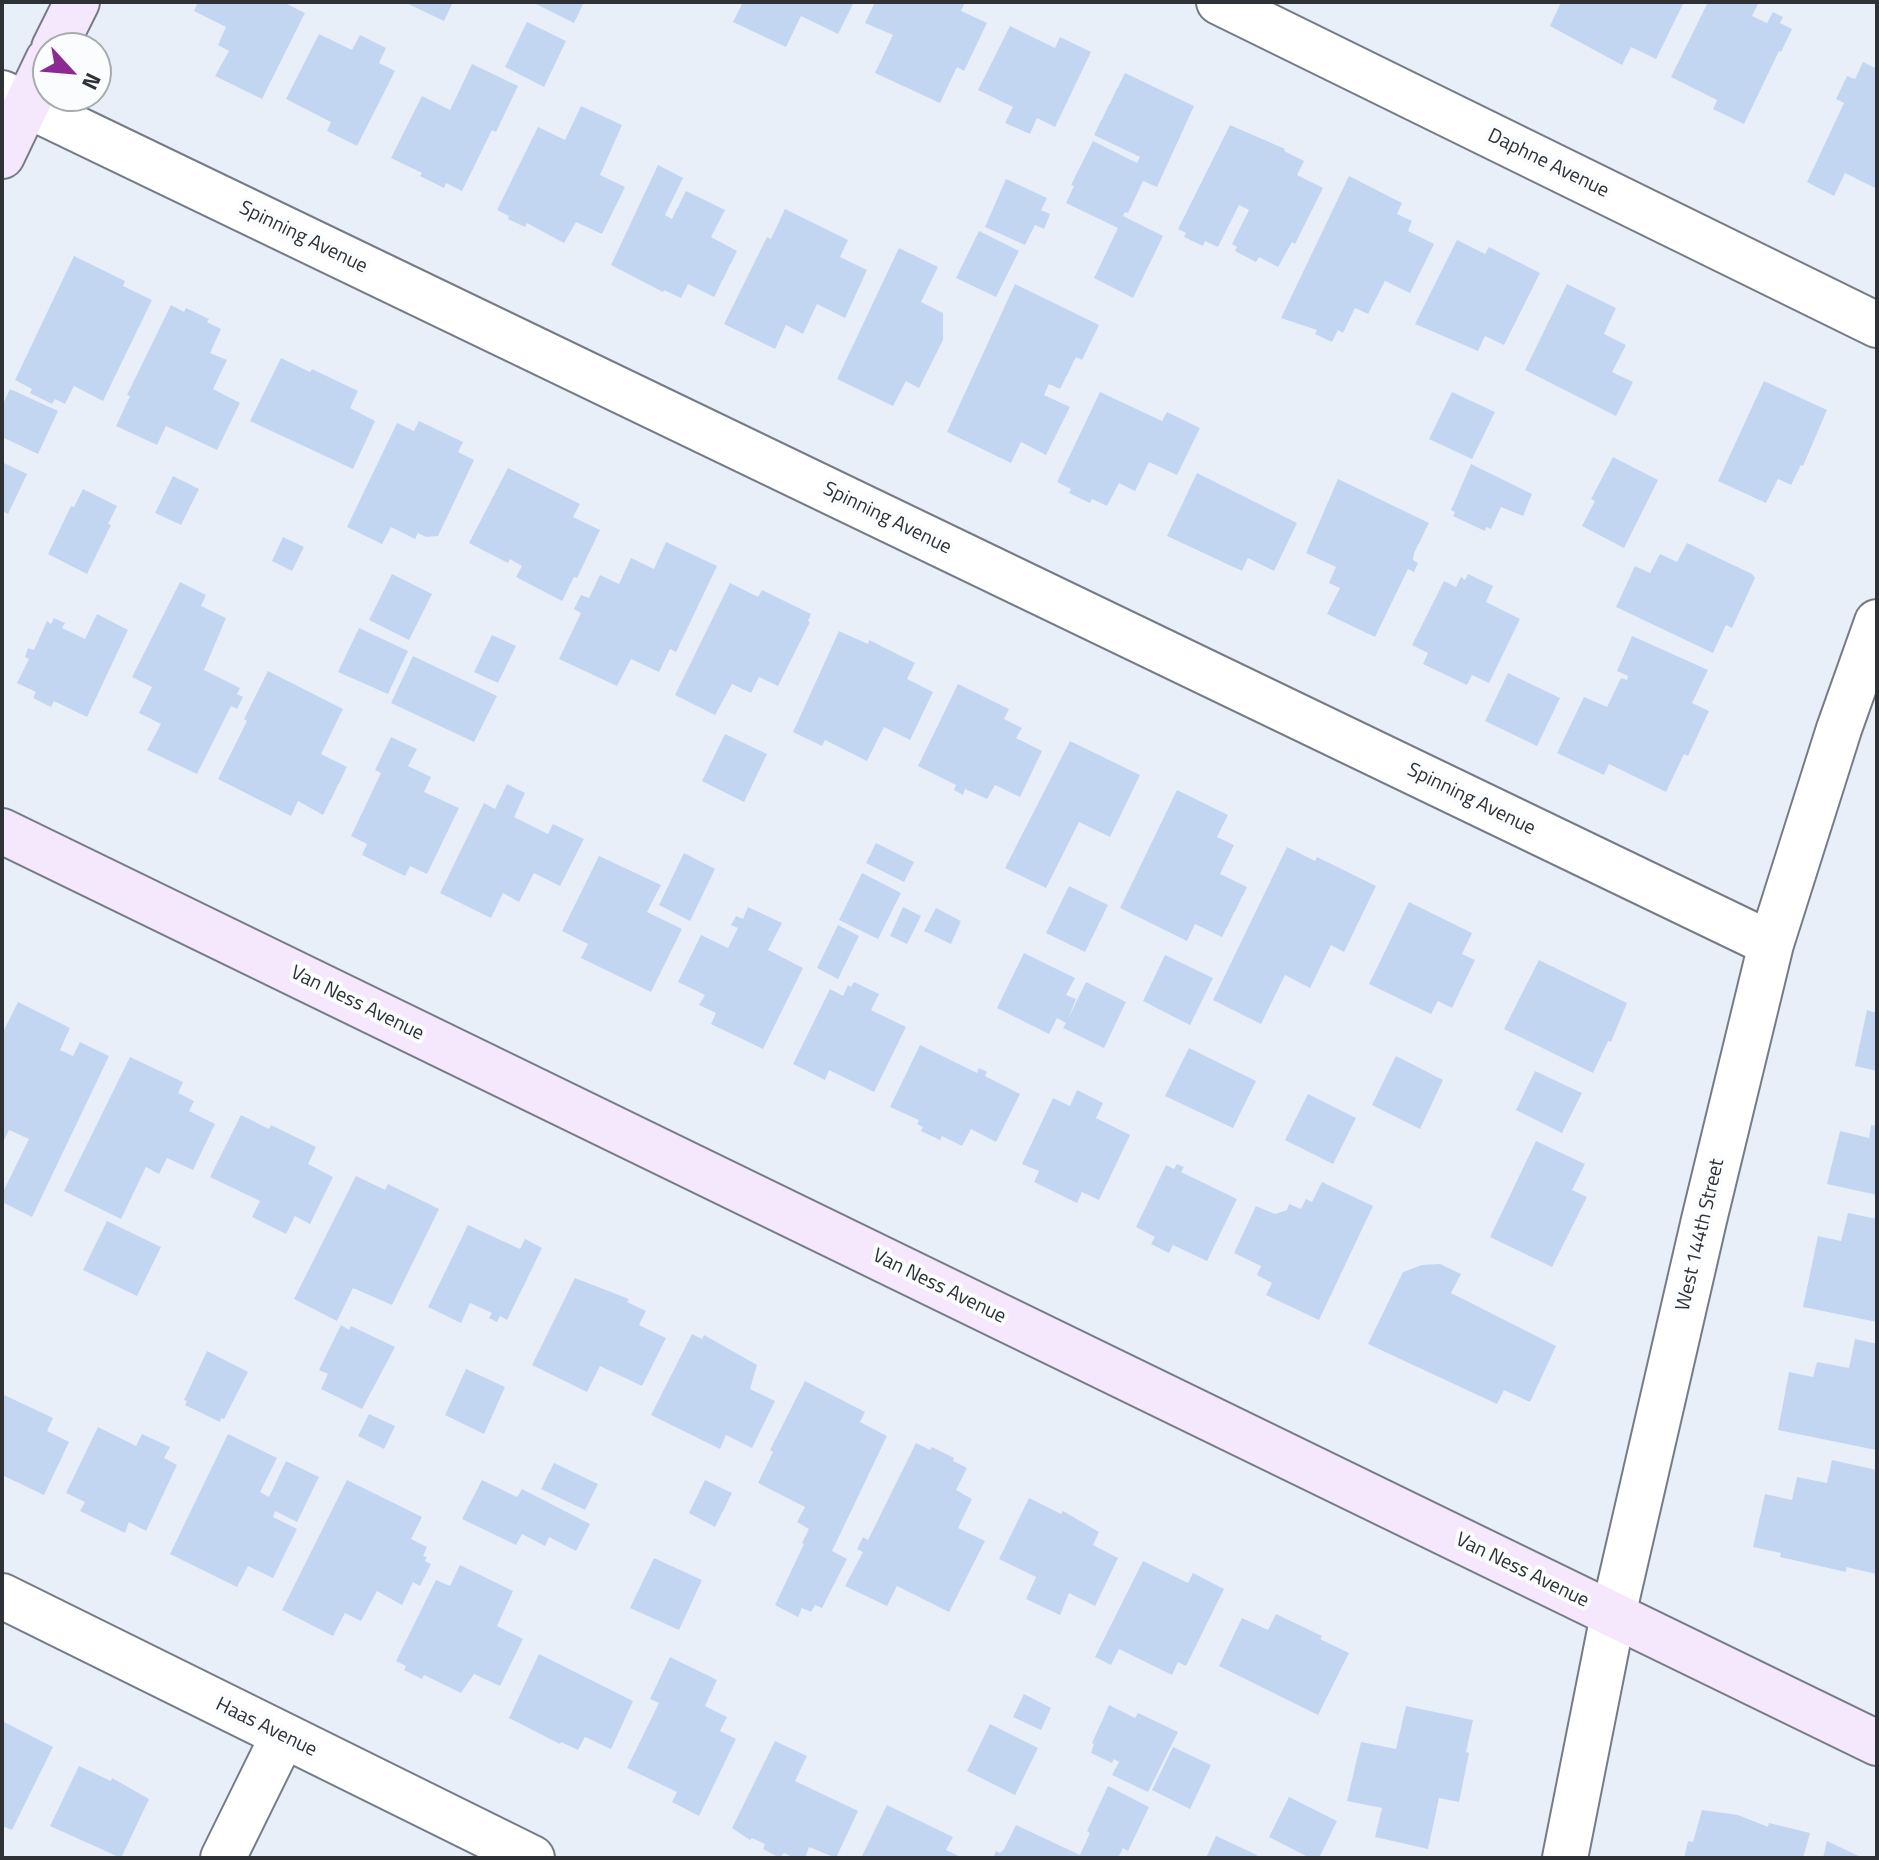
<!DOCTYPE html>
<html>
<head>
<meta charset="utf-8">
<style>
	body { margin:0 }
	#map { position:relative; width:1879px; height:1860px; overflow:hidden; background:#e8eff9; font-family:"Titillium Web",sans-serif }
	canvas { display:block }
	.frame { position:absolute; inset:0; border:4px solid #2e3135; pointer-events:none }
	.north { position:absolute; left:32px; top:32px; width:80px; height:80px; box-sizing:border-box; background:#fafcfe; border:2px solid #a8abae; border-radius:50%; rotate:116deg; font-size:22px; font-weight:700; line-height:32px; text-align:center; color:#2e3135 }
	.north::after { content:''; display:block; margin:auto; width:28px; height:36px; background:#8c2a93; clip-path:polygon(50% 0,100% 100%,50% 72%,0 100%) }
</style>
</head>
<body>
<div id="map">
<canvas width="1879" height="1860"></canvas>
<div class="frame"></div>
<div class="north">N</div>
</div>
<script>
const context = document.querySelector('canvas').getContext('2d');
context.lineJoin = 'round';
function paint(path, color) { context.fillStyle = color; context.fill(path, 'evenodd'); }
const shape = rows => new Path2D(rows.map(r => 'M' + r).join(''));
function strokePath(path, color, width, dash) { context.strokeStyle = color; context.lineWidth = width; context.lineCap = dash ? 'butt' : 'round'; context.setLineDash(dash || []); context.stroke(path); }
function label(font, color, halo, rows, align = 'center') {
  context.font = font + ' "Titillium Web",sans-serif'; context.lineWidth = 8; context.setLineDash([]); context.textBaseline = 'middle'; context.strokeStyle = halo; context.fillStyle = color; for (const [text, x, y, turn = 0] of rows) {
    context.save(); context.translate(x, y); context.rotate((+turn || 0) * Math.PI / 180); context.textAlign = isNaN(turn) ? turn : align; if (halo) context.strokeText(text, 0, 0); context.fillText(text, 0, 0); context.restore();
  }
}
paint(shape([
	[198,2,283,2,305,13,262,99,215,76,229,51,218,45,226,27,194,11],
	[404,2,453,2,444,21],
	[532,2,584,2,574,23],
	[743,2,854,2,838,34,801,16,786,47,733,22],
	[875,2,965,2,961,11,987,23,964,71,957,67,940,103,875,73,893,35,865,23],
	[1561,2,1684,2,1656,59,1631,47,1622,65,1550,26],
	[1708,2,1759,2,1752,16,1767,23,1773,12,1783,17,1780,23,1792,29,1781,52,1779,51,1744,124,1713,109,1717,100,1671,77],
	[527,22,566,41,544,87,505,67],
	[1010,26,1055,48,1060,37,1091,52,1055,127,1037,118,1030,134,1005,123,1013,107,978,90],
	[319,34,352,50,360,35,386,48,379,63,395,71,357,146,327,131,331,122,286,99],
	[1863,62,1877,69,1877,189,1845,173,1834,196,1807,182,1844,103,1836,99,1847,76,1855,79],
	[472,64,518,86,496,132,492,130,462,191,446,183,444,188,420,176,422,173,391,158,422,96,450,110],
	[1125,73,1194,106,1157,187,1143,181,1128,213,1125,212,1123,216,1163,236,1133,298,1094,278,1118,228,1066,203,1074,186,1071,185,1093,141,1137,163,1140,157,1094,135],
	[581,106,622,125,600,175,625,187,602,234,576,222,564,243,527,223,525,227,508,219,509,216,497,210,538,127,565,140],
	[1230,125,1285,149,1284,151,1304,161,1297,175,1323,188,1295,244,1292,242,1278,267,1259,257,1256,262,1235,251,1237,247,1232,244,1249,210,1239,205,1218,247,1205,241,1203,246,1184,237,1186,233,1178,229],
	[658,165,683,178,665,215,672,219,686,191,725,210,711,237,737,251,714,297,688,284,681,298,664,290,663,292,611,265],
	[1349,176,1402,203,1397,214,1412,221,1408,231,1434,244,1410,293,1385,281,1368,314,1355,308,1343,333,1338,330,1332,342,1315,334,1317,330,1281,318],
	[1006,179,1047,198,1041,210,1050,214,1044,229,1035,225,1025,245,985,227],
	[785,209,848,240,840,257,867,270,845,318,817,304,803,334,786,325,775,349,724,324,767,237,771,239],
	[979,231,1019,251,996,297,956,278],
	[1457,240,1485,254,1489,247,1540,273,1504,345,1485,336,1478,351,1415,324],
	[899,248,938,267,921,302,943,313,943,340,919,388,906,381,893,406,837,379],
	[74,256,125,281,123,286,152,300,103,401,74,386,65,404,55,399,52,404,30,393,32,389,15,380],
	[1015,284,1099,325,1082,360,1076,357,1060,389,1049,384,1044,395,1070,407,1046,455,1021,442,1011,463,947,432],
	[1567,284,1616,308,1604,334,1626,345,1612,372,1633,382,1616,416,1525,370],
	[171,305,184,312,186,308,209,319,207,322,221,329,210,353,227,360,213,389,240,403,217,450,166,426,157,445,116,426,130,396,127,395],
	[281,358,310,372,312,369,358,391,350,408,375,421,353,469,250,421],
	[1764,381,1827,410,1803,466,1801,465,1791,485,1778,479,1766,503,1718,481],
	[10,389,58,411,38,454,2,437,2,406],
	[1100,392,1162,421,1167,412,1200,428,1177,475,1149,462,1135,491,1119,483,1107,506,1092,499,1090,503,1069,493,1071,489,1057,482],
	[1452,392,1495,412,1472,459,1429,439],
	[419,421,463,442,458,452,474,460,438,536,426,537,418,533,415,539,391,527,382,544,347,527,397,423,414,431],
	[1613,457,1658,480,1624,548,1582,526,1595,501,1591,499],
	[2,462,27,474,8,514,2,511],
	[1471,464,1532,494,1523,516,1501,507,1491,529,1486,527,1485,531,1453,516,1455,512,1451,510],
	[508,468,580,504,573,517,600,530,577,578,574,577,562,601,516,577,522,566,510,559,508,563,469,543],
	[1197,473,1297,523,1274,571,1248,558,1242,571,1167,536],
	[173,476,199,489,181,525,155,513],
	[1338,479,1429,523,1414,553,1413,560,1418,563,1414,572,1408,569,1375,637,1327,614,1340,588,1329,583,1336,567,1306,553],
	[83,489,117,506,108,524,111,525,87,574,48,554,71,506,74,507],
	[283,537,304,547,292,571,272,561],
	[666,542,717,566,676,652,670,649,659,672,631,659,617,686,559,659,581,613,574,609,581,595,589,598,600,575,619,584,631,558,654,569],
	[1687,543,1752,574,1755,578,1732,628,1726,625,1713,653,1616,607,1635,566,1650,573,1660,554,1677,562],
	[392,574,432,594,409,640,369,620],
	[1468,574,1493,586,1486,602,1520,619,1489,683,1472,675,1467,685,1423,664,1428,653,1412,645,1444,581,1456,587,1461,577,1465,580],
	[180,582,206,595,201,606,226,618,204,670,240,688,237,694,243,697,237,709,231,706,197,774,147,750,161,724,139,713,152,687,132,677],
	[730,583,758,597,762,590,811,614,808,621,810,622,778,686,759,677,751,693,732,684,715,715,675,695],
	[97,614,128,630,87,717,54,701,51,707,33,698,36,692,17,683,29,659,25,657,28,648,34,650,47,621,51,624,54,618,65,623,62,628,85,639],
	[359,628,408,651,388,694,338,672],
	[839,631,868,644,869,640,915,663,907,679,933,692,910,740,884,727,867,761,825,740,822,746,793,732],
	[492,635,516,646,498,683,474,672],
	[1632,636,1708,670,1692,703,1709,711,1688,756,1684,754,1666,792,1609,764,1604,775,1557,753,1584,697,1607,707,1621,678,1627,680,1628,676,1617,671],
	[413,656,497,696,474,742,391,703],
	[268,671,343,709,321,754,347,767,323,815,298,801,291,816,218,779,247,721,244,719],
	[1508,673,1560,698,1537,746,1485,721],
	[958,684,1009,709,1004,719,1022,728,1016,738,1042,751,1020,797,995,785,987,799,965,789,963,795,954,790,956,785,918,766],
	[725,734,767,754,744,802,702,781],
	[391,737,417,749,408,766,431,777,424,792,459,808,427,874,410,866,405,876,362,855,367,844,351,836,381,773,375,770],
	[1070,741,1140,775,1110,837,1079,822,1046,888,1005,868],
	[507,784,525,793,514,817,548,834,553,824,584,839,560,886,534,873,519,902,503,893,491,918,440,893,484,803,495,809],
	[1177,790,1228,815,1217,837,1234,845,1220,874,1247,887,1222,937,1195,924,1187,941,1120,908],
	[876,843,914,862,904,882,866,863],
	[1287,847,1315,861,1317,857,1376,886,1344,952,1331,945,1310,988,1285,975,1261,1024,1213,1000],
	[684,853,715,869,690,921,659,905],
	[599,856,661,885,647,912,682,929,651,992,581,958,588,944,562,931],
	[862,873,901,893,878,939,839,920],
	[1069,886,1108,905,1085,952,1046,933],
	[1409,902,1472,933,1462,954,1475,960,1452,1008,1438,1001,1431,1014,1369,984],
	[748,907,782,923,768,950,803,968,763,1049,711,1024,716,1013,699,1005,705,995,678,982,701,935,728,948,738,928,731,925,736,916,743,919],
	[903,907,921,916,907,944,890,936],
	[936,908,961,921,951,944,924,931],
	[838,925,859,936,838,979,817,968],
	[1024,953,1075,978,1066,995,1076,999,1068,1019,1086,982,1126,1002,1104,1048,1063,1028,1066,1023,1057,1018,1049,1034,997,1008],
	[1165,955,1213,978,1190,1025,1143,1001],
	[1539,960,1627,1003,1611,1042,1608,1041,1593,1073,1504,1029],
	[854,982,879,994,871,1010,906,1027,874,1092,829,1070,825,1080,793,1064,830,989,843,996,848,985,851,987],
	[18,1002,70,1028,60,1050,73,1056,80,1042,109,1056,32,1217,2,1202,2,1194,29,1139,9,1130,2,1144,2,1034],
	[1867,1010,1877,1013,1877,1071,1855,1066],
	[920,1045,977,1073,979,1068,987,1072,985,1076,1020,1094,996,1142,971,1129,962,1146,942,1136,940,1140,921,1131,923,1127,917,1124,919,1120,890,1107],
	[1189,1048,1256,1081,1233,1128,1165,1096],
	[1396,1056,1443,1080,1420,1129,1372,1105],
	[130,1057,183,1082,178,1093,194,1101,189,1111,215,1124,193,1170,167,1158,159,1174,146,1167,121,1219,64,1191],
	[1535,1071,1582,1093,1562,1133,1516,1110],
	[1077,1090,1103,1103,1096,1118,1130,1135,1099,1200,1082,1192,1077,1203,1034,1182,1039,1171,1022,1164,1053,1098,1070,1106],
	[1308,1094,1356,1118,1333,1164,1285,1140],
	[241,1115,269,1129,271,1125,316,1147,308,1164,333,1177,310,1224,295,1216,286,1234,252,1217,260,1201,210,1177],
	[1871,1125,1877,1126,1877,1195,1827,1184,1840,1131,1869,1138],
	[1536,1141,1585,1164,1572,1190,1587,1197,1552,1267,1490,1237],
	[1177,1164,1184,1167,1181,1172,1237,1199,1207,1261,1173,1245,1169,1253,1151,1244,1155,1237,1136,1227,1166,1165,1174,1169],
	[356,1176,385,1190,388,1184,439,1209,392,1305,353,1288,337,1321,294,1299],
	[1322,1182,1373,1206,1319,1320,1266,1295,1272,1283,1257,1275,1261,1266,1234,1253,1256,1206,1275,1214,1287,1210,1289,1204,1301,1209,1306,1199,1312,1202],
	[1848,1213,1877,1219,1877,1322,1803,1307,1818,1236,1841,1241],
	[107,1221,161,1247,137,1296,83,1270],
	[468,1225,520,1249,525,1239,542,1248,507,1320,500,1316,497,1322,489,1318,492,1313,470,1303,461,1323,428,1307],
	[1440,1264,1461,1274,1451,1293,1556,1346,1530,1402,1504,1390,1497,1404,1368,1344,1403,1272,1422,1265],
	[575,1278,629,1299,627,1302,646,1311,639,1325,666,1338,642,1386,600,1366,587,1392,532,1365],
	[341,1325,349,1330,351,1326,395,1347,362,1409,321,1389,328,1374,319,1370],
	[692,1334,702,1339,704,1335,757,1365,750,1389,775,1401,752,1448,726,1435,720,1449,651,1415],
	[1855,1339,1877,1344,1876,1450,1778,1430,1789,1372,1813,1377,1817,1362,1849,1368],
	[207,1351,248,1372,224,1419,221,1418,220,1422,185,1405,187,1401,184,1400],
	[466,1369,505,1387,484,1434,445,1415],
	[805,1381,865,1412,860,1422,887,1436,832,1551,847,1559,822,1608,815,1605,811,1612,802,1608,798,1617,775,1605,804,1544,802,1543,809,1529,797,1522,805,1507,758,1483,773,1452,770,1450],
	[2,1394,53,1418,47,1431,69,1442,44,1495,2,1475],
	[369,1414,395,1426,384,1449,358,1436],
	[98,1427,136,1446,142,1434,170,1447,164,1458,177,1465,146,1531,129,1522,125,1533,80,1511,85,1502,66,1493],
	[228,1434,277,1458,260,1492,269,1497,286,1461,319,1477,297,1522,275,1511,273,1517,297,1529,273,1578,248,1566,237,1587,170,1554],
	[916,1443,930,1450,932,1447,954,1458,953,1461,967,1468,956,1490,972,1499,958,1528,985,1541,949,1612,897,1586,887,1606,845,1586,863,1552,857,1549,863,1537,868,1540],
	[1832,1460,1877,1470,1877,1574,1846,1567,1846,1572,1780,1557,1781,1553,1753,1547,1765,1494,1792,1500,1797,1477,1827,1483],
	[554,1463,598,1484,585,1510,541,1489],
	[347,1480,422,1517,411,1539,427,1547,423,1556,427,1557,425,1561,431,1564,420,1586,413,1582,402,1605,377,1591,361,1621,345,1613,333,1636,282,1610],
	[482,1480,517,1497,522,1489,590,1524,576,1551,549,1537,545,1546,522,1534,516,1545,462,1519],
	[705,1480,732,1493,715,1527,689,1513],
	[1029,1498,1061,1514,1063,1511,1099,1532,1093,1545,1118,1558,1095,1606,1069,1593,1060,1615,1026,1599,1036,1577,999,1559],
	[654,1558,702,1580,679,1630,630,1608],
	[1143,1561,1188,1583,1193,1573,1224,1589,1186,1666,1178,1662,1172,1675,1119,1649,1111,1665,1095,1657],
	[460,1565,513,1591,497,1626,523,1639,500,1686,474,1674,461,1693,424,1675,422,1679,404,1670,406,1666,396,1661,436,1580,450,1586],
	[1276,1614,1322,1636,1320,1639,1349,1653,1318,1715,1219,1666,1242,1618,1268,1630],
	[539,1654,633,1701,611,1749,585,1737,578,1750,561,1742,560,1744,509,1718],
	[670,1657,717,1680,705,1706,727,1717,720,1731,736,1739,699,1816,672,1802,677,1792,627,1768,659,1703,650,1699],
	[1024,1694,1051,1708,1041,1730,1013,1717],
	[1109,1705,1135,1718,1138,1713,1178,1732,1148,1792,1112,1775,1119,1762,1114,1759,1112,1763,1091,1753,1094,1744,1092,1743],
	[1406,1706,1473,1720,1466,1752,1469,1753,1459,1802,1439,1798,1428,1849,1375,1837,1382,1808,1347,1801,1361,1742,1396,1749],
	[2,1721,53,1747,12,1830,2,1826],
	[990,1724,1038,1748,1015,1795,967,1771],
	[775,1741,807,1756,795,1781,858,1811,836,1858,809,1847,805,1858,794,1858,784,1853,780,1858,763,1849,765,1844,752,1838,750,1840,732,1828],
	[1173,1747,1211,1765,1190,1809,1152,1790],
	[79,1766,111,1781,112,1778,149,1799,121,1858,50,1826],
	[1108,1786,1149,1807,1128,1851,1123,1848,1118,1858,993,1858,996,1851,1000,1853,1004,1849,1016,1825,1080,1855,1090,1833,1087,1831],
	[1289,1797,1337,1821,1319,1858,1310,1858,1269,1837],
	[887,1805,953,1837,946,1850,963,1858,861,1858],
	[1702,1810,1738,1815,1768,1827,1769,1823,1810,1833,1803,1858,1684,1858,1688,1841,1693,1842],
	[1216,1836,1257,1855,1256,1858,1206,1858],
	[1827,1841,1863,1858,1823,1858]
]), '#c3d6f1');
const street = shape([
	[1219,2,1877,325],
	[2,93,1771,944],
	[2,1596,532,1858],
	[223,1858,283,1736],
	[1565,1858,1613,1615,1704,1220,1771,944,1839,729,1877,622]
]);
const secondary = shape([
	[54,48,77,2],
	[2,156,48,60],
	[2,831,1877,1743]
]);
strokePath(street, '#767c85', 48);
strokePath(secondary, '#767c85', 48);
strokePath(street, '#fff', 44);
strokePath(secondary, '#f5e8fc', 44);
label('20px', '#2e3135', '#fafcfe', [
	["Daphne Avenue",1548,164,26],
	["Spinning Avenue",303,238,26],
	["Spinning Avenue",887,519,26],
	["Spinning Avenue",1471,800,26],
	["Van Ness Avenue",357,1004,26],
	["West 144th Street",1701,1235,-77],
	["Van Ness Avenue",939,1287,26],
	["Van Ness Avenue",1522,1571,26],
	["Haas Avenue",266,1728,26]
]);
</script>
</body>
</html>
